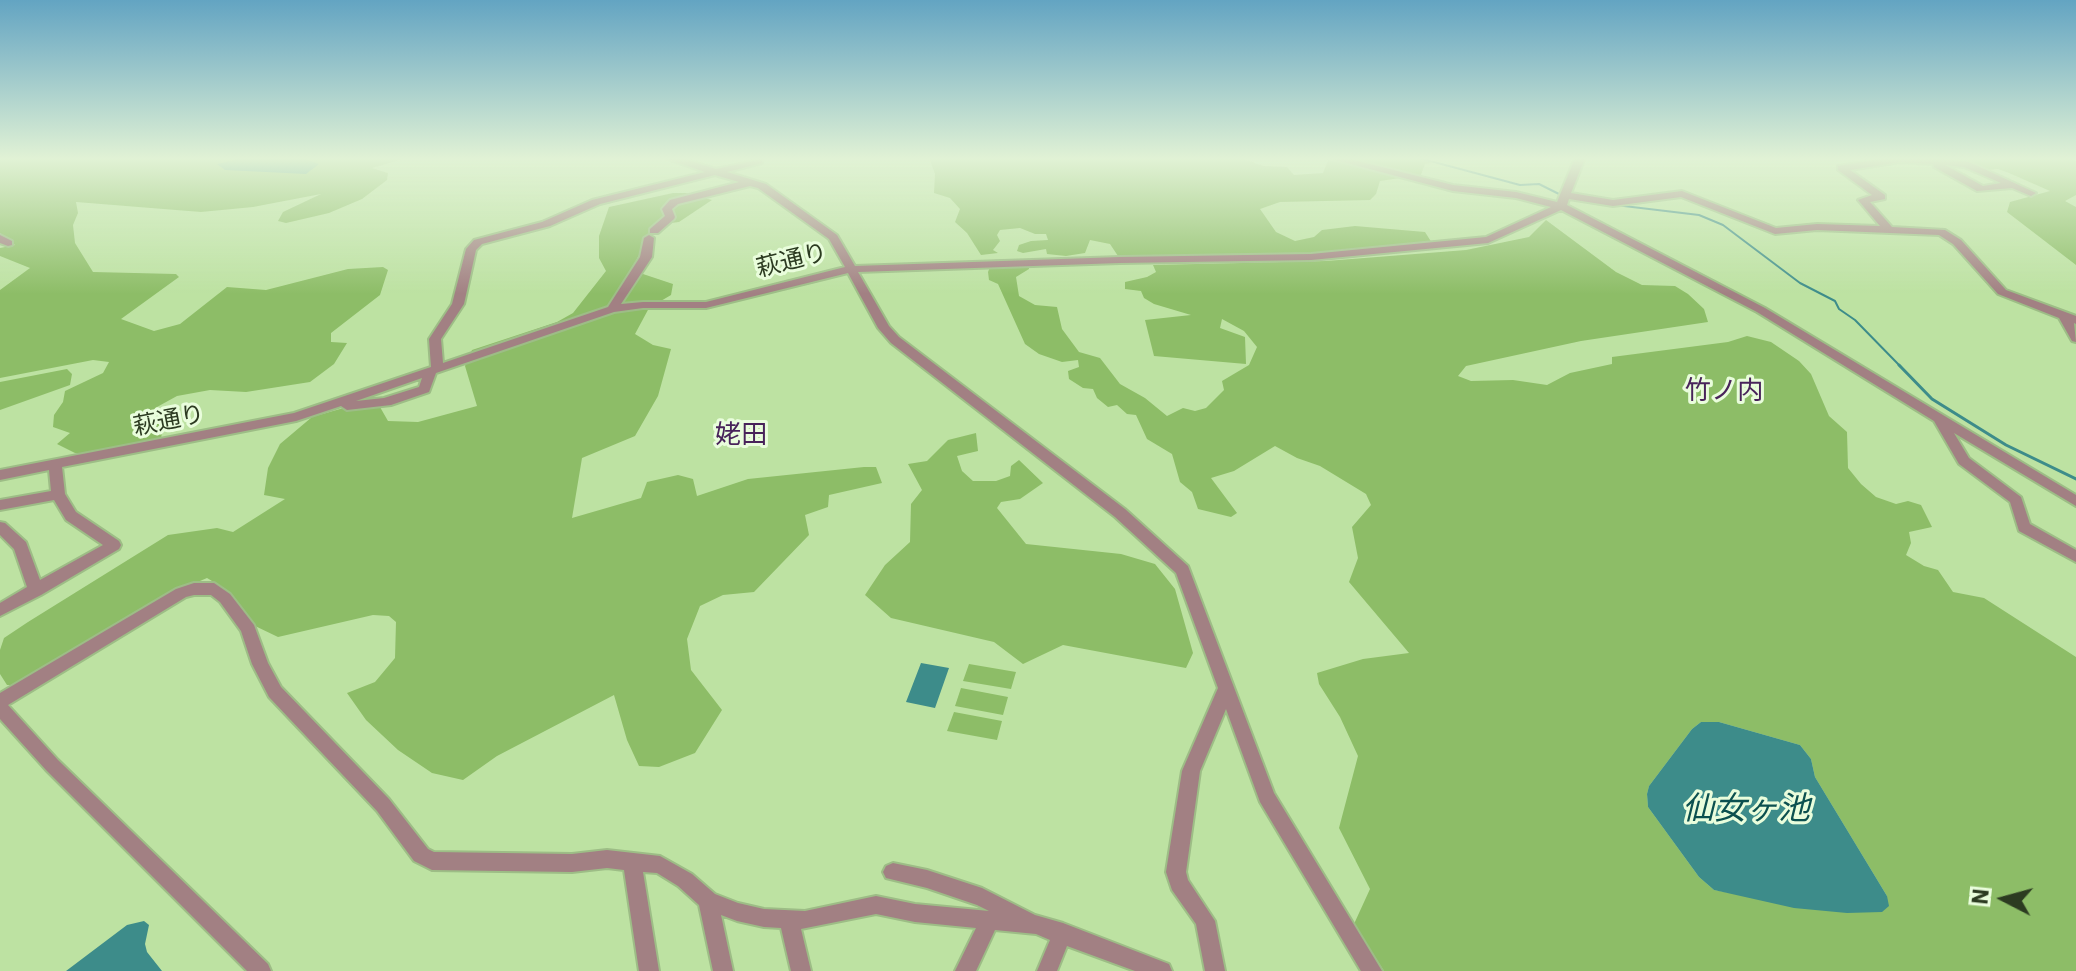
<!DOCTYPE html>
<html>
<head>
<meta charset="utf-8">
<style>
	body { margin:0 }
	#map { position:relative; width:2076px; height:971px; overflow:hidden; background:#bde2a2; font-family:"IBM Plex Sans",sans-serif }
	canvas { display:block }
	.north { position:absolute; left:1964px; top:859px; width:80px; height:80px; -webkit-text-stroke:6px #e9fddc; paint-order:stroke; rotate:276deg; font-size:22px; font-weight:700; line-height:32px; text-align:center; color:#2c3b21 }
	.north::after { content:''; display:block; margin:auto; width:28px; height:36px; background:#2c3b21; clip-path:polygon(50% 0,100% 100%,50% 72%,0 100%) }
</style>
</head>
<body>
<div id="map">
<canvas width="2076" height="971"></canvas>
<div class="north">N</div>
</div>
<script>
const context = document.querySelector('canvas').getContext('2d');
context.lineJoin = 'round';
function paint(path, color) { context.fillStyle = color; context.fill(path, 'evenodd'); }
const shape = rows => new Path2D(rows.map(r => 'M' + r).join(''));
function strokePath(path, color, width, dash) { context.strokeStyle = color; context.lineWidth = width; context.lineCap = dash ? 'butt' : 'round'; context.setLineDash(dash || []); context.stroke(path); }
function label(font, color, halo, rows, align = 'center') {
  context.font = font + ' "IBM Plex Sans","Noto Sans JP",sans-serif'; context.lineWidth = 6; context.setLineDash([]); context.textBaseline = 'middle'; context.strokeStyle = halo; context.fillStyle = color; for (const [text, x, y, turn = 0] of rows) {
    context.save(); context.translate(x, y); context.rotate((+turn || 0) * Math.PI / 180); context.textAlign = isNaN(turn) ? turn : align; if (halo) context.strokeText(text, 0, 0); context.fillText(text, 0, 0); context.restore();
  }
}
paint(shape([
	[0,158,407,158,372,168,388,173,387,180,362,199,329,213,286,223,278,221,283,212,321,194,253,207,201,212,76,202,78,213,73,225,75,243,93,272,176,274,179,277,121,319,154,331,180,324,227,287,266,290,348,269,383,267,388,270,380,295,331,333,331,342,347,343,334,364,310,382,246,392,210,390,177,396,157,407,145,419,164,419,161,439,91,454,75,453,57,444,70,433,53,427,54,415,63,402,65,391,103,373,109,362,93,360,0,378,0,290,30,268,0,256,0,248,15,245,0,233],
	[929,158,1241,158,1264,166,1287,167,1294,175,1323,173,1329,158,1428,158,1431,163,1425,164,1421,175,1380,181,1376,194,1370,200,1280,202,1260,209,1276,232,1295,241,1314,237,1322,230,1355,226,1425,232,1432,243,1309,254,1138,256,1118,256,1110,244,1090,240,1085,253,1066,256,1047,254,1046,249,1023,253,1017,251,1019,245,1031,241,1048,240,1046,234,1035,234,1020,228,1000,230,997,235,1000,241,993,250,998,253,981,255,967,233,955,222,960,209,950,198,934,193,935,174],
	[1959,158,2069,158,2076,161,2076,195,2065,201,2076,207,2076,265,2007,212,2010,202,2050,191,2009,173,1998,169,1987,170],
	[673,193,686,193,712,200,679,222,655,225,631,270,673,284,671,295,649,308,635,334,653,345,671,349,658,396,635,436,582,458,572,518,641,498,647,482,678,475,693,479,697,496,748,479,864,467,876,467,882,483,829,495,828,507,805,515,809,535,754,592,723,595,700,606,687,639,691,670,722,710,695,753,659,767,639,766,627,740,614,695,497,756,463,780,432,773,398,750,366,720,347,693,375,682,395,658,396,622,389,616,373,615,278,637,253,625,227,590,207,578,158,599,113,631,18,685,7,685,0,674,0,650,4,638,28,622,168,535,217,528,233,532,285,499,264,495,268,468,280,444,312,417,340,409,380,407,388,421,418,422,477,406,465,366,472,350,557,322,573,313,606,271,599,258,599,236,609,207],
	[1546,220,1616,272,1642,285,1675,286,1688,294,1704,309,1708,322,1581,341,1466,366,1458,376,1471,381,1513,380,1547,385,1570,373,1612,364,1612,357,1728,342,1747,336,1771,342,1799,361,1811,374,1829,416,1847,432,1848,468,1861,484,1876,497,1896,504,1908,501,1921,505,1932,527,1909,532,1911,543,1906,555,1924,566,1938,570,1953,592,1984,598,2076,657,2076,971,1384,971,1354,924,1370,889,1339,828,1358,756,1340,717,1319,684,1317,673,1363,659,1409,653,1349,582,1358,558,1352,527,1371,505,1366,494,1320,466,1297,458,1275,446,1234,471,1211,478,1237,513,1231,517,1198,509,1192,492,1180,482,1172,454,1147,439,1136,415,1127,414,1117,405,1108,407,1097,398,1093,389,1083,388,1069,379,1068,371,1079,367,1078,360,1062,362,1039,354,1025,344,998,284,989,280,988,272,990,267,1029,265,1029,269,1016,277,1019,296,1035,305,1057,307,1062,329,1079,352,1100,358,1120,384,1145,398,1167,416,1183,408,1195,411,1206,408,1224,390,1222,381,1249,365,1257,347,1244,331,1222,319,1220,328,1245,337,1246,364,1154,356,1145,320,1191,315,1154,304,1144,298,1141,291,1125,289,1125,282,1147,277,1156,272,1153,265,1326,261,1466,250,1529,237],
	[1701,722,1719,722,1800,745,1811,759,1815,777,1887,896,1736,894,1714,890,1699,877,1648,807,1647,794,1649,786,1692,729],
	[67,369,72,374,70,385,0,410,0,382],
	[976,433,978,451,957,456,962,471,973,481,996,481,1010,476,1011,466,1019,460,1043,483,1020,499,1001,502,997,508,1026,544,1121,554,1155,564,1175,589,1193,653,1186,668,1063,645,1023,664,994,642,891,618,865,595,885,565,910,542,911,504,922,490,908,464,927,461,948,440],
	[969,664,1016,672,1011,689,963,681],
	[961,688,1008,697,1003,715,955,706],
	[954,712,1002,721,997,740,947,731]
]), '#8dbd67');
paint(shape([
	[238,159,305,159,319,164,306,174,225,170,217,164],
	[921,663,949,668,935,708,906,702],
	[1701,722,1719,722,1800,745,1811,759,1815,777,1887,896,1889,906,1882,912,1847,913,1794,908,1714,890,1699,877,1648,807,1647,794,1649,786,1692,729],
	[144,921,149,925,145,944,147,952,162,971,66,971,127,925]
]), '#3d8c8a');
strokePath(shape([
	[1419,158,1520,185,1539,184,1563,196],
	[1574,200,1699,215,1723,225,1800,283,1835,301,1839,309,1855,320,1901,367]
]), '#3d8c8a', 2);
strokePath(shape([
	[1899,365,1932,399,2006,445,2076,479]
]), '#3d8c8a', 3);
const minor = shape([
	[665,158,681,158,716,169,762,159,762,163,727,172,766,184,837,235,855,266,1120,257,1311,254,1486,237,1551,207,1516,198,1453,191,1328,158,1346,158,1453,185,1516,192,1557,202,1575,158,1585,158,1571,193,1613,200,1682,191,1776,228,1817,224,1880,226,1858,200,1872,195,1838,170,1838,166,1886,158,1929,158,1969,162,2036,193,2031,196,2012,188,1977,191,1934,167,1933,164,1900,162,1850,170,1885,195,1885,199,1870,202,1892,227,1945,230,1961,240,2006,290,2076,316,2076,324,2074,323,2076,342,2072,341,2059,318,1998,294,1953,244,1939,235,1817,230,1775,234,1681,197,1613,206,1569,199,1567,205,1765,308,2076,495,2076,506,1954,433,1969,458,2021,497,2030,524,2076,550,2076,562,2019,531,2010,502,1959,464,1934,421,1757,312,1561,210,1488,243,1311,260,1120,263,858,272,889,326,899,337,1125,509,1188,566,1274,793,1382,971,1361,971,1260,802,1226,709,1200,771,1186,872,1188,880,1215,921,1225,971,1205,971,1196,924,1172,890,1166,872,1182,771,1218,688,1176,573,1115,517,891,343,878,328,848,273,706,308,643,308,614,312,436,373,429,392,391,405,347,410,341,406,296,421,62,467,65,494,76,512,119,541,121,545,119,549,41,595,0,616,0,603,27,587,14,549,0,535,0,522,5,523,26,542,40,580,103,545,66,520,54,500,0,510,0,500,51,491,49,470,0,480,0,470,294,413,431,367,429,339,452,304,466,249,474,240,542,222,592,200,705,172,665,158],
	[1945,165,1964,167,2001,183,1983,186,1945,165],
	[715,175,739,182,670,200,662,209,665,216,650,229,650,233,658,233,674,219,675,217,672,209,678,204,750,186,758,188,829,239,845,267,706,302,643,302,621,304,652,257,654,238,649,235,644,238,640,257,608,307,443,363,441,339,464,304,476,250,482,244,550,226,600,204,715,175],
	[422,378,419,387,384,398,356,401,422,378],
	[0,235,12,241,12,245,8,246,0,243,0,235],
	[194,583,214,583,230,594,254,625,268,663,281,687,389,799,428,849,434,852,572,854,607,850,660,856,692,874,715,894,738,903,764,909,805,911,876,896,915,904,989,911,977,905,927,888,886,878,883,872,886,866,893,863,927,870,982,888,1035,915,1063,923,1169,964,1172,971,1135,971,1067,946,1057,971,1037,971,1050,940,1036,934,995,930,976,971,955,971,976,928,915,922,876,914,801,929,811,971,791,971,781,928,764,927,737,921,721,915,733,971,713,971,699,905,678,886,657,873,643,872,659,971,639,971,624,870,607,868,572,872,432,870,414,861,377,811,269,697,252,664,241,631,220,602,211,595,194,595,186,597,8,705,58,760,268,964,271,971,247,971,46,770,0,719,0,693,176,589,194,583]
]);
strokePath(minor, '#9dbd86', 4);
paint(minor, '#a28083');
const sky = context.createLinearGradient(0, 0, 0, 294);
sky.addColorStop(0, '#63a4c2');
sky.addColorStop(0.54, '#e1f2d5');
sky.addColorStop(1, '#e1f2d500');
context.fillStyle = sky;
context.fillRect(0, 0, 2076, 294);
label('24px', '#2c3b21', '#e9fddc', [
	["萩通り",792,261,-14],
	["萩通り",169,421,-11]
]);
label('26px', '#48235a', '#e9fddc', [
	["竹ノ内",1724,391],
	["姥田",741,435]
]);
label('italic 32px', '#0b504f', '#e9fddc', [
	["仙女ヶ池",1746,810]
]);
</script>
</body>
</html>
